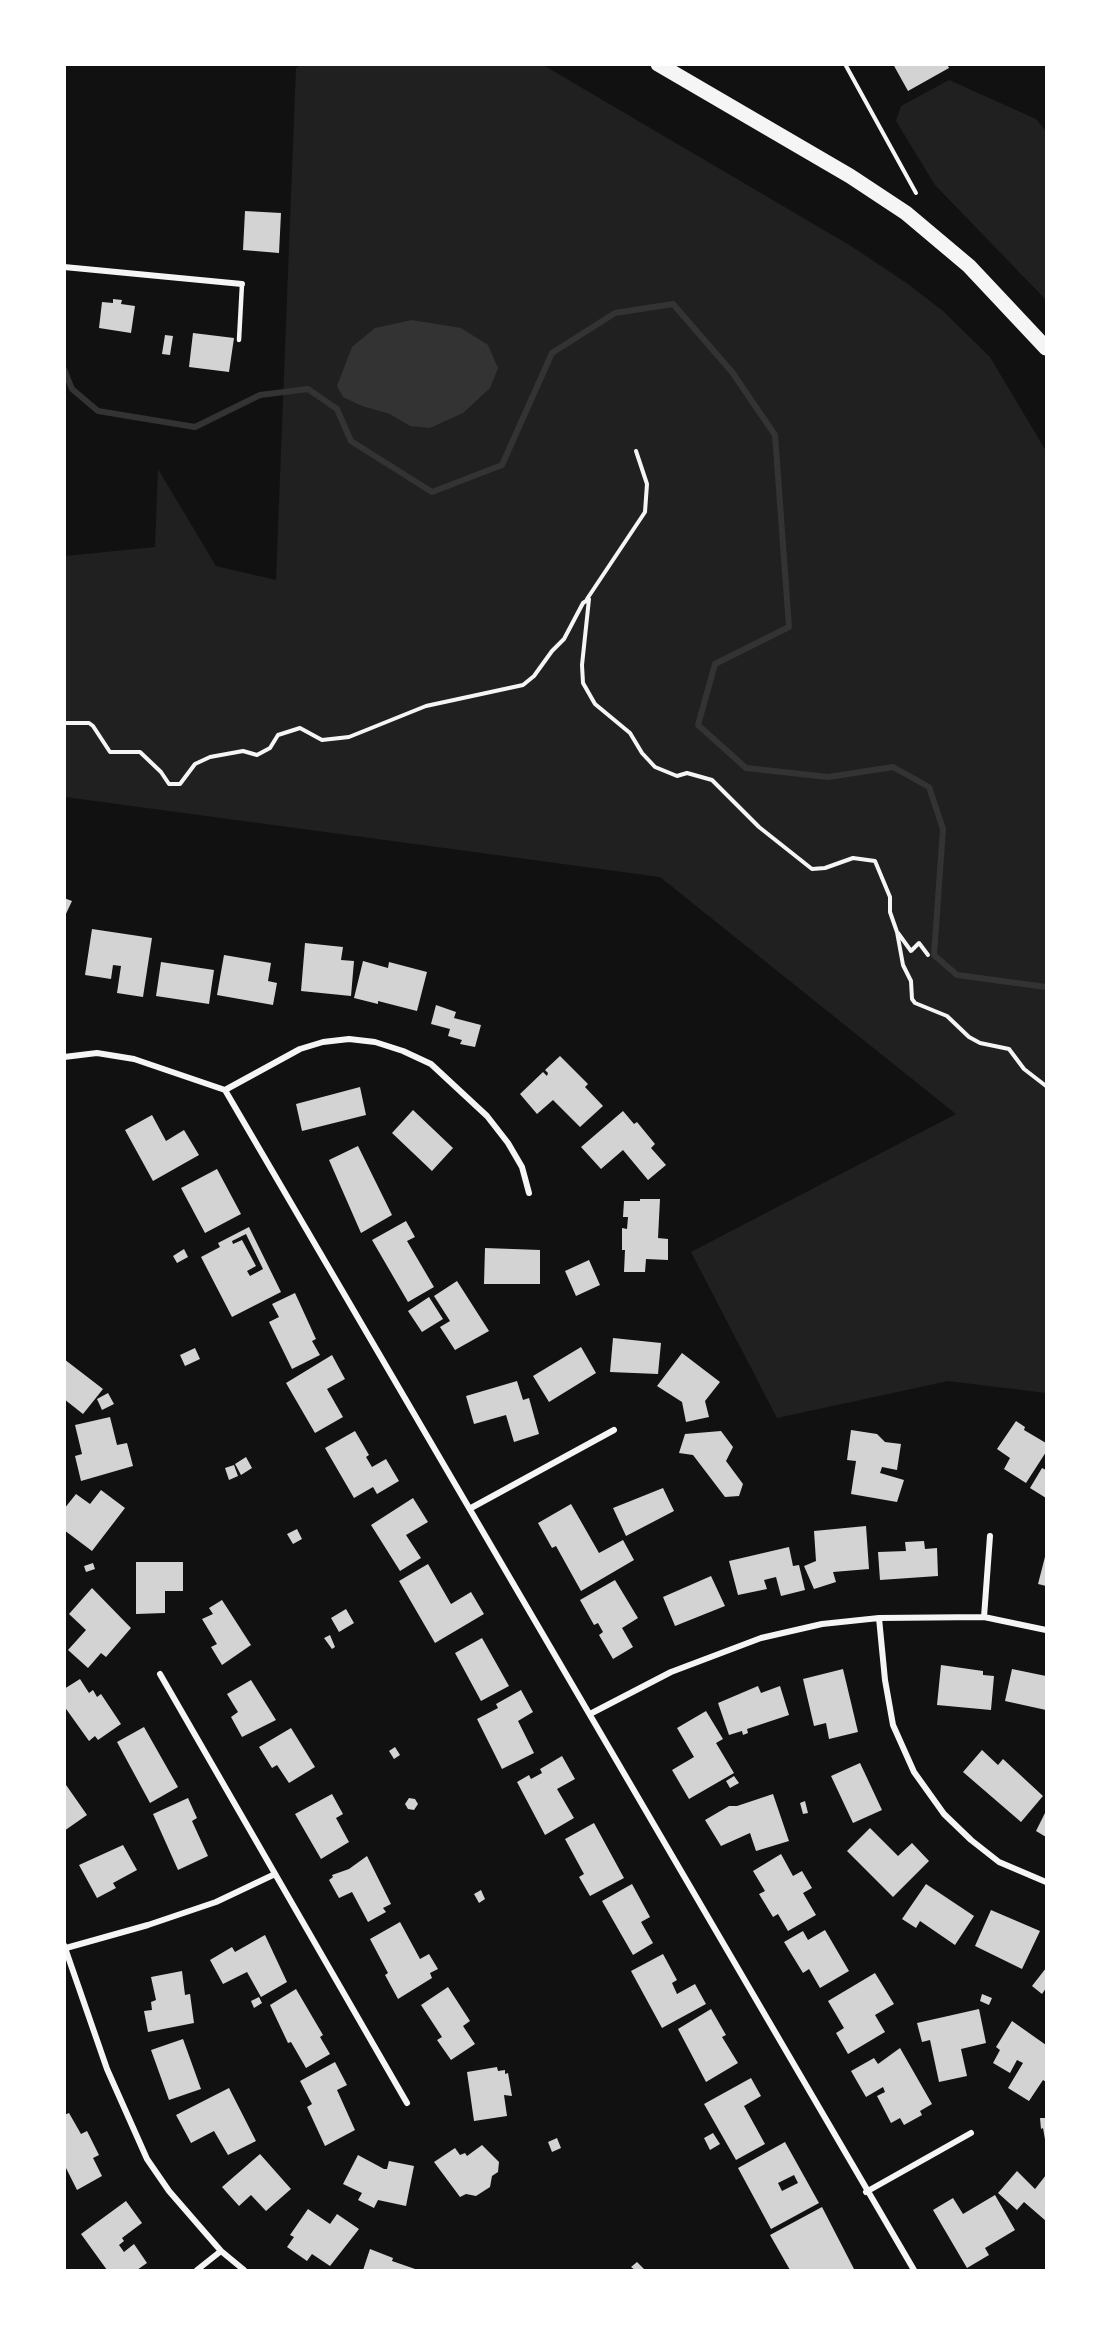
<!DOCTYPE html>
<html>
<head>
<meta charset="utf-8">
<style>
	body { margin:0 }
	#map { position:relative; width:1111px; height:2335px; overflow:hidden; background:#111; font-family:Manrope,sans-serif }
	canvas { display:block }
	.frame { position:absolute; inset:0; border:66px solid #fff; pointer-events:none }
</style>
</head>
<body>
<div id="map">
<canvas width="1111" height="2335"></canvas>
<div class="frame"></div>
</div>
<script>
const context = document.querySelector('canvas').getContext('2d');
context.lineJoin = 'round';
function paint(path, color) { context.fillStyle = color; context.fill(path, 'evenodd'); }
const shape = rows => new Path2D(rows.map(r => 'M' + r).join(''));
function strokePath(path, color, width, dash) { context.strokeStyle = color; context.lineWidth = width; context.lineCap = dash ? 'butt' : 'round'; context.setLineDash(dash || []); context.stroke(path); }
paint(shape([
	[302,64,543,65,851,246,908,284,943,311,990,357,1046,451,1046,1393,948,1381,777,1418,691,1252,956,1114,660,877,65,797,65,556,155,547,158,469,216,566,276,580,296,68],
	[949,80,1036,119,1046,131,1046,300,935,185,896,121,901,106]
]), '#202020');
paint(shape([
	[412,320,461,328,488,345,498,368,490,388,463,413,430,428,410,426,390,414,362,406,343,397,337,386,352,347,375,328]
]), '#333');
strokePath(shape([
	[64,369,72,389,98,411,195,427,260,395,308,389,337,409,351,441,432,492,502,465,552,353,615,313,673,304,732,372,775,435,789,627,715,664,698,725,746,768,828,777,893,767,929,787,943,829,934,955,957,975,1046,987]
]), '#333', 6);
paint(shape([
	[893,64,947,64,949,68,908,91],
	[245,211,281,213,279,253,243,250],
	[113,299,122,300,121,304,135,306,131,333,99,328,102,302,113,303],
	[193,333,234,338,229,372,189,367],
	[165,335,173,336,170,355,162,354],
	[64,898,72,901,64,918],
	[92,929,152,938,143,997,117,993,121,966,113,965,111,979,85,975],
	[305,943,343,947,341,960,354,961,351,996,301,991],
	[224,955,271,963,268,981,277,983,273,1005,217,995],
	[363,961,388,968,389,962,427,972,417,1011,378,1001,378,1004,354,998],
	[161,962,214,970,209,1004,156,996],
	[436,1005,456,1012,454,1018,481,1025,475,1047,460,1044,462,1040,448,1036,450,1029,431,1024],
	[560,1056,588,1084,585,1087,603,1106,580,1127,553,1100,537,1114,520,1094,543,1072,547,1076,548,1073,545,1070],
	[360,1087,366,1115,302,1131,296,1104],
	[413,1110,453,1148,432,1171,392,1133],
	[623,1111,634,1124,637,1122,655,1144,651,1148,666,1165,648,1180,623,1150,601,1169,581,1147],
	[152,1115,166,1141,184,1130,199,1155,153,1181,125,1130],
	[358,1146,392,1215,361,1233,329,1160],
	[217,1169,241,1214,205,1233,181,1188],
	[640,1199,660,1199,658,1238,668,1239,668,1260,646,1259,645,1272,624,1272,625,1250,622,1250,622,1228,627,1229,628,1217,623,1217,624,1201,640,1201],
	[406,1221,415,1237,407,1241,434,1287,408,1302,372,1240],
	[249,1227,281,1292,232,1317,201,1257,220,1247,218,1243],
	[246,1234,263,1269,250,1276,247,1271,256,1266,242,1240,233,1244,232,1241],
	[485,1248,540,1250,540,1284,484,1284],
	[184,1249,188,1257,177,1263,173,1256],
	[589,1260,600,1285,576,1296,565,1271],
	[457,1281,489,1331,455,1350,440,1327,450,1321,434,1296],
	[295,1293,316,1339,312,1341,320,1355,292,1369,269,1322,279,1317,272,1304],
	[429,1297,443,1319,422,1332,408,1311],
	[613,1338,661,1343,658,1374,610,1372],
	[581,1347,596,1373,549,1402,533,1376],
	[195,1348,200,1359,185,1366,180,1355],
	[682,1353,720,1382,705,1401,709,1417,686,1422,682,1402,657,1386],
	[332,1355,345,1379,327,1389,343,1417,315,1433,286,1383],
	[64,1359,103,1389,83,1414,64,1399],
	[517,1381,523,1400,529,1398,539,1434,514,1442,506,1415,474,1424,466,1396],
	[108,1393,114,1404,102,1410,97,1399],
	[110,1417,117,1445,127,1443,133,1466,81,1481,75,1456,82,1454,75,1425],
	[1016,1421,1025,1427,1024,1430,1046,1443,1046,1452,1026,1483,1004,1469,1010,1458,997,1449],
	[851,1430,877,1434,885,1442,901,1444,897,1470,882,1467,880,1473,904,1480,897,1502,851,1494,856,1461,847,1460],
	[355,1431,369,1455,366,1457,372,1467,386,1459,399,1481,377,1494,373,1487,354,1498,325,1448],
	[721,1431,733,1447,726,1461,743,1484,739,1496,725,1497,693,1455,679,1453,685,1434],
	[246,1457,252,1468,241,1475,235,1464],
	[234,1465,238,1476,229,1480,225,1468],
	[1042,1468,1046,1470,1046,1498,1030,1488],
	[663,1488,674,1511,626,1536,613,1508],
	[101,1490,125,1508,92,1551,64,1530,64,1509,76,1494,90,1504],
	[413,1498,428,1522,406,1535,421,1558,400,1571,371,1525],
	[571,1504,599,1553,623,1540,634,1560,581,1591,556,1546,552,1548,538,1523],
	[866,1526,869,1569,833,1572,836,1582,814,1589,804,1566,816,1561,814,1531],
	[297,1529,302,1539,293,1544,287,1534],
	[924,1541,925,1549,937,1548,938,1576,880,1580,878,1552,906,1551,905,1542],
	[789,1547,793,1566,799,1565,805,1590,781,1596,776,1577,764,1580,767,1589,738,1595,729,1561],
	[1046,1553,1046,1586,1038,1584],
	[136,1562,183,1562,183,1591,165,1591,165,1613,136,1614],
	[93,1563,95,1569,86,1572,84,1566],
	[428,1564,451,1604,471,1592,484,1614,435,1643,399,1581],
	[711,1576,725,1606,675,1626,663,1597],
	[615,1580,638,1618,622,1628,633,1647,613,1659,599,1635,603,1632,598,1623,594,1625,580,1600],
	[92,1588,131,1628,106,1657,101,1653,88,1668,68,1650,86,1630,69,1614],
	[222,1600,251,1645,222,1665,211,1647,217,1644,202,1619,213,1614,209,1608],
	[346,1609,354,1623,339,1632,331,1618],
	[330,1635,335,1647,332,1649,324,1638],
	[482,1638,509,1686,481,1701,455,1653],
	[941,1665,983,1671,983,1675,994,1676,991,1710,937,1705],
	[843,1669,858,1732,829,1739,826,1723,814,1726,803,1679],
	[1012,1669,1046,1676,1046,1710,1005,1701],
	[80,1679,89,1693,93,1690,97,1697,101,1694,121,1724,98,1740,95,1736,89,1741,64,1706,64,1689],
	[251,1680,276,1720,242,1737,231,1717,238,1712,227,1694],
	[758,1686,761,1693,780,1686,789,1715,747,1729,748,1733,743,1735,742,1731,729,1735,718,1703],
	[521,1690,533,1712,518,1721,534,1753,502,1769,477,1719,498,1708,496,1704],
	[706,1711,723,1739,716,1743,734,1773,689,1799,672,1770,694,1757,677,1728],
	[144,1727,178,1787,150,1803,117,1742],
	[291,1728,315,1767,289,1783,277,1765,272,1768,259,1747],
	[395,1747,400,1755,394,1759,389,1751],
	[982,1750,998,1765,1003,1759,1043,1796,1021,1822,963,1772],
	[562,1756,575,1779,557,1789,574,1818,545,1835,517,1782,529,1775,531,1779,542,1773,540,1769],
	[860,1763,882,1810,853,1823,831,1776],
	[734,1776,739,1783,730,1788,726,1781],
	[64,1782,87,1815,64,1831],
	[332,1794,343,1814,336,1818,349,1842,321,1859,295,1814],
	[773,1794,789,1841,756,1851,750,1833,721,1846,705,1820,729,1806,737,1806],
	[188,1798,197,1818,192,1821,208,1856,178,1870,153,1814],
	[409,1798,415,1799,418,1804,414,1810,408,1809,405,1804],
	[805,1801,808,1813,803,1814,800,1803],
	[1046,1811,1046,1837,1036,1831],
	[594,1823,624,1878,590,1896,579,1877,584,1874,565,1839],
	[870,1828,898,1856,912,1843,929,1861,893,1897,847,1851],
	[123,1845,137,1870,113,1883,116,1888,97,1898,79,1865],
	[781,1854,793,1876,802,1871,812,1888,803,1893,816,1915,788,1931,778,1914,773,1917,759,1894,765,1891,753,1871],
	[367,1856,391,1904,383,1908,386,1912,368,1922,352,1892,339,1898,329,1880,333,1877,332,1875,349,1869],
	[632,1884,650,1917,641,1922,653,1943,633,1955,602,1901],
	[926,1884,974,1916,955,1945,920,1921,916,1928,902,1919],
	[481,1890,485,1899,479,1903,474,1894],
	[991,1910,1040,1931,1022,1969,975,1946],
	[400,1922,420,1959,429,1954,438,1969,430,1973,432,1978,398,1999,385,1975,388,1973,370,1939],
	[825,1930,849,1971,820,1988,809,1969,803,1973,784,1942,803,1931,808,1940],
	[265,1935,287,1982,261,1997,247,1972,223,1984,210,1960,232,1947,235,1952],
	[663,1954,677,1980,672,1983,677,1994,695,1984,706,2004,662,2028,631,1971],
	[1046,1968,1046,1988,1042,1994,1032,1986],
	[182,1971,185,1995,190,1994,194,2023,148,2032,144,2011,152,2010,151,2002,156,2000,151,1977],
	[875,1973,894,2004,875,2015,885,2032,848,2054,836,2033,844,2028,828,2001],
	[448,1987,470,2021,463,2026,475,2044,451,2060,437,2040,442,2037,421,2005],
	[296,1989,323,2035,320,2037,330,2054,306,2068,291,2042,288,2043,270,2005],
	[982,1994,992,1998,989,2005,980,2001],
	[259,1997,262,2003,254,2008,251,2001],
	[711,2009,726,2035,722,2037,738,2063,706,2082,678,2029],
	[979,2009,986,2043,961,2049,967,2076,939,2082,930,2040,922,2042,917,2023],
	[1012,2021,1046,2045,1046,2082,1043,2080,1029,2101,1008,2088,1023,2063,1017,2060,1010,2073,993,2063,1000,2050,996,2047],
	[183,2039,201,2089,169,2100,151,2050],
	[900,2048,932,2104,920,2111,922,2115,904,2125,900,2118,891,2123,877,2096,885,2092,883,2087,866,2097,851,2071,874,2058,878,2064],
	[335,2062,347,2085,337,2090,355,2130,325,2146,307,2107,312,2104,300,2081],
	[497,2067,498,2071,505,2070,505,2074,508,2073,512,2096,504,2095,507,2116,474,2121,467,2072],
	[751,2078,761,2096,744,2106,765,2144,736,2160,704,2104],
	[229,2088,256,2141,228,2155,214,2131,191,2143,176,2115],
	[69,2113,81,2134,87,2131,99,2155,93,2158,102,2176,77,2190,64,2164,64,2115],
	[1040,2118,1046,2118,1046,2145,1043,2128,1041,2129],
	[713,2133,720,2144,710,2150,704,2138],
	[557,2138,561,2148,552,2152,548,2142],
	[785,2142,819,2203,771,2229,738,2168],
	[794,2175,798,2183,782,2191,778,2183],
	[482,2145,499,2162,498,2172,492,2176,490,2187,476,2196,466,2194,460,2197,434,2162,455,2148,460,2155,465,2153,467,2156],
	[260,2154,291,2189,266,2211,251,2195,239,2206,222,2187],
	[358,2155,384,2169,387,2169,389,2161,414,2166,406,2206,378,2200,374,2208,358,2200,362,2193,343,2184],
	[1017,2171,1035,2189,1046,2175,1046,2221,1024,2202,1017,2210,998,2193],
	[995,2195,1015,2230,985,2248,989,2255,967,2268,933,2210,953,2198,963,2214],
	[126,2201,142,2223,122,2238,124,2241,119,2245,124,2252,134,2244,147,2263,137,2270,107,2270,81,2234],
	[822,2207,854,2269,790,2270,770,2235],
	[308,2209,330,2224,337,2214,359,2229,330,2266,312,2254,307,2261,287,2247,294,2237,290,2235],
	[370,2249,393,2258,392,2261,418,2270,363,2270],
	[637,2262,645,2270,635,2270,631,2267]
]), '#d3d3d3');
strokePath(shape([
	[845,64,916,193],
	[587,599,645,512,647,484,636,451],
	[64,723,89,723,93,726,110,752,140,752,161,772,169,784,180,784,195,764,210,757,243,751,257,755,270,748,278,735,300,728,322,740,349,737,426,706,523,685,534,676,552,651,564,639,583,603,589,599,582,665,583,683,595,704,630,733,642,753,655,767,677,776,687,773,712,780,759,827,812,869,825,868,853,858,875,861,890,897,890,912,897,932,903,965,911,981,912,999,915,1003,947,1016,969,1037,980,1043,1009,1049,1024,1069,1046,1086],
	[898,933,911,951,919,943,928,955]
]), '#f5f5f5', 4);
strokePath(shape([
	[239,340,242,284]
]), '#f5f5f5', 4.5);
strokePath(shape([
	[64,267,242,284],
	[64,1057,97,1053,134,1059,225,1090],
	[225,1090,914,2270],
	[225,1090,300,1049,323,1042,349,1039,375,1042,403,1051,431,1064,487,1116,508,1143,522,1167,529,1193],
	[471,1508,614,1430],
	[984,1617,1046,1630],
	[879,1618,885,1680,893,1725,914,1772,944,1814,971,1840,999,1862,1046,1882],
	[160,1674,407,2103],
	[590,1714,671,1672,761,1638,822,1624,879,1618,984,1617,990,1536],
	[64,1945,107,2069,147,2159,169,2191,221,2251,244,2270],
	[66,1948,148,1925,216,1902,273,1875],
	[866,2192,971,2133],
	[197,2270,221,2251]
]), '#f5f5f5', 6);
strokePath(shape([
	[658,64,850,176,906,213,969,266,1046,348]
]), '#f5f5f5', 15);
</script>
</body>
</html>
